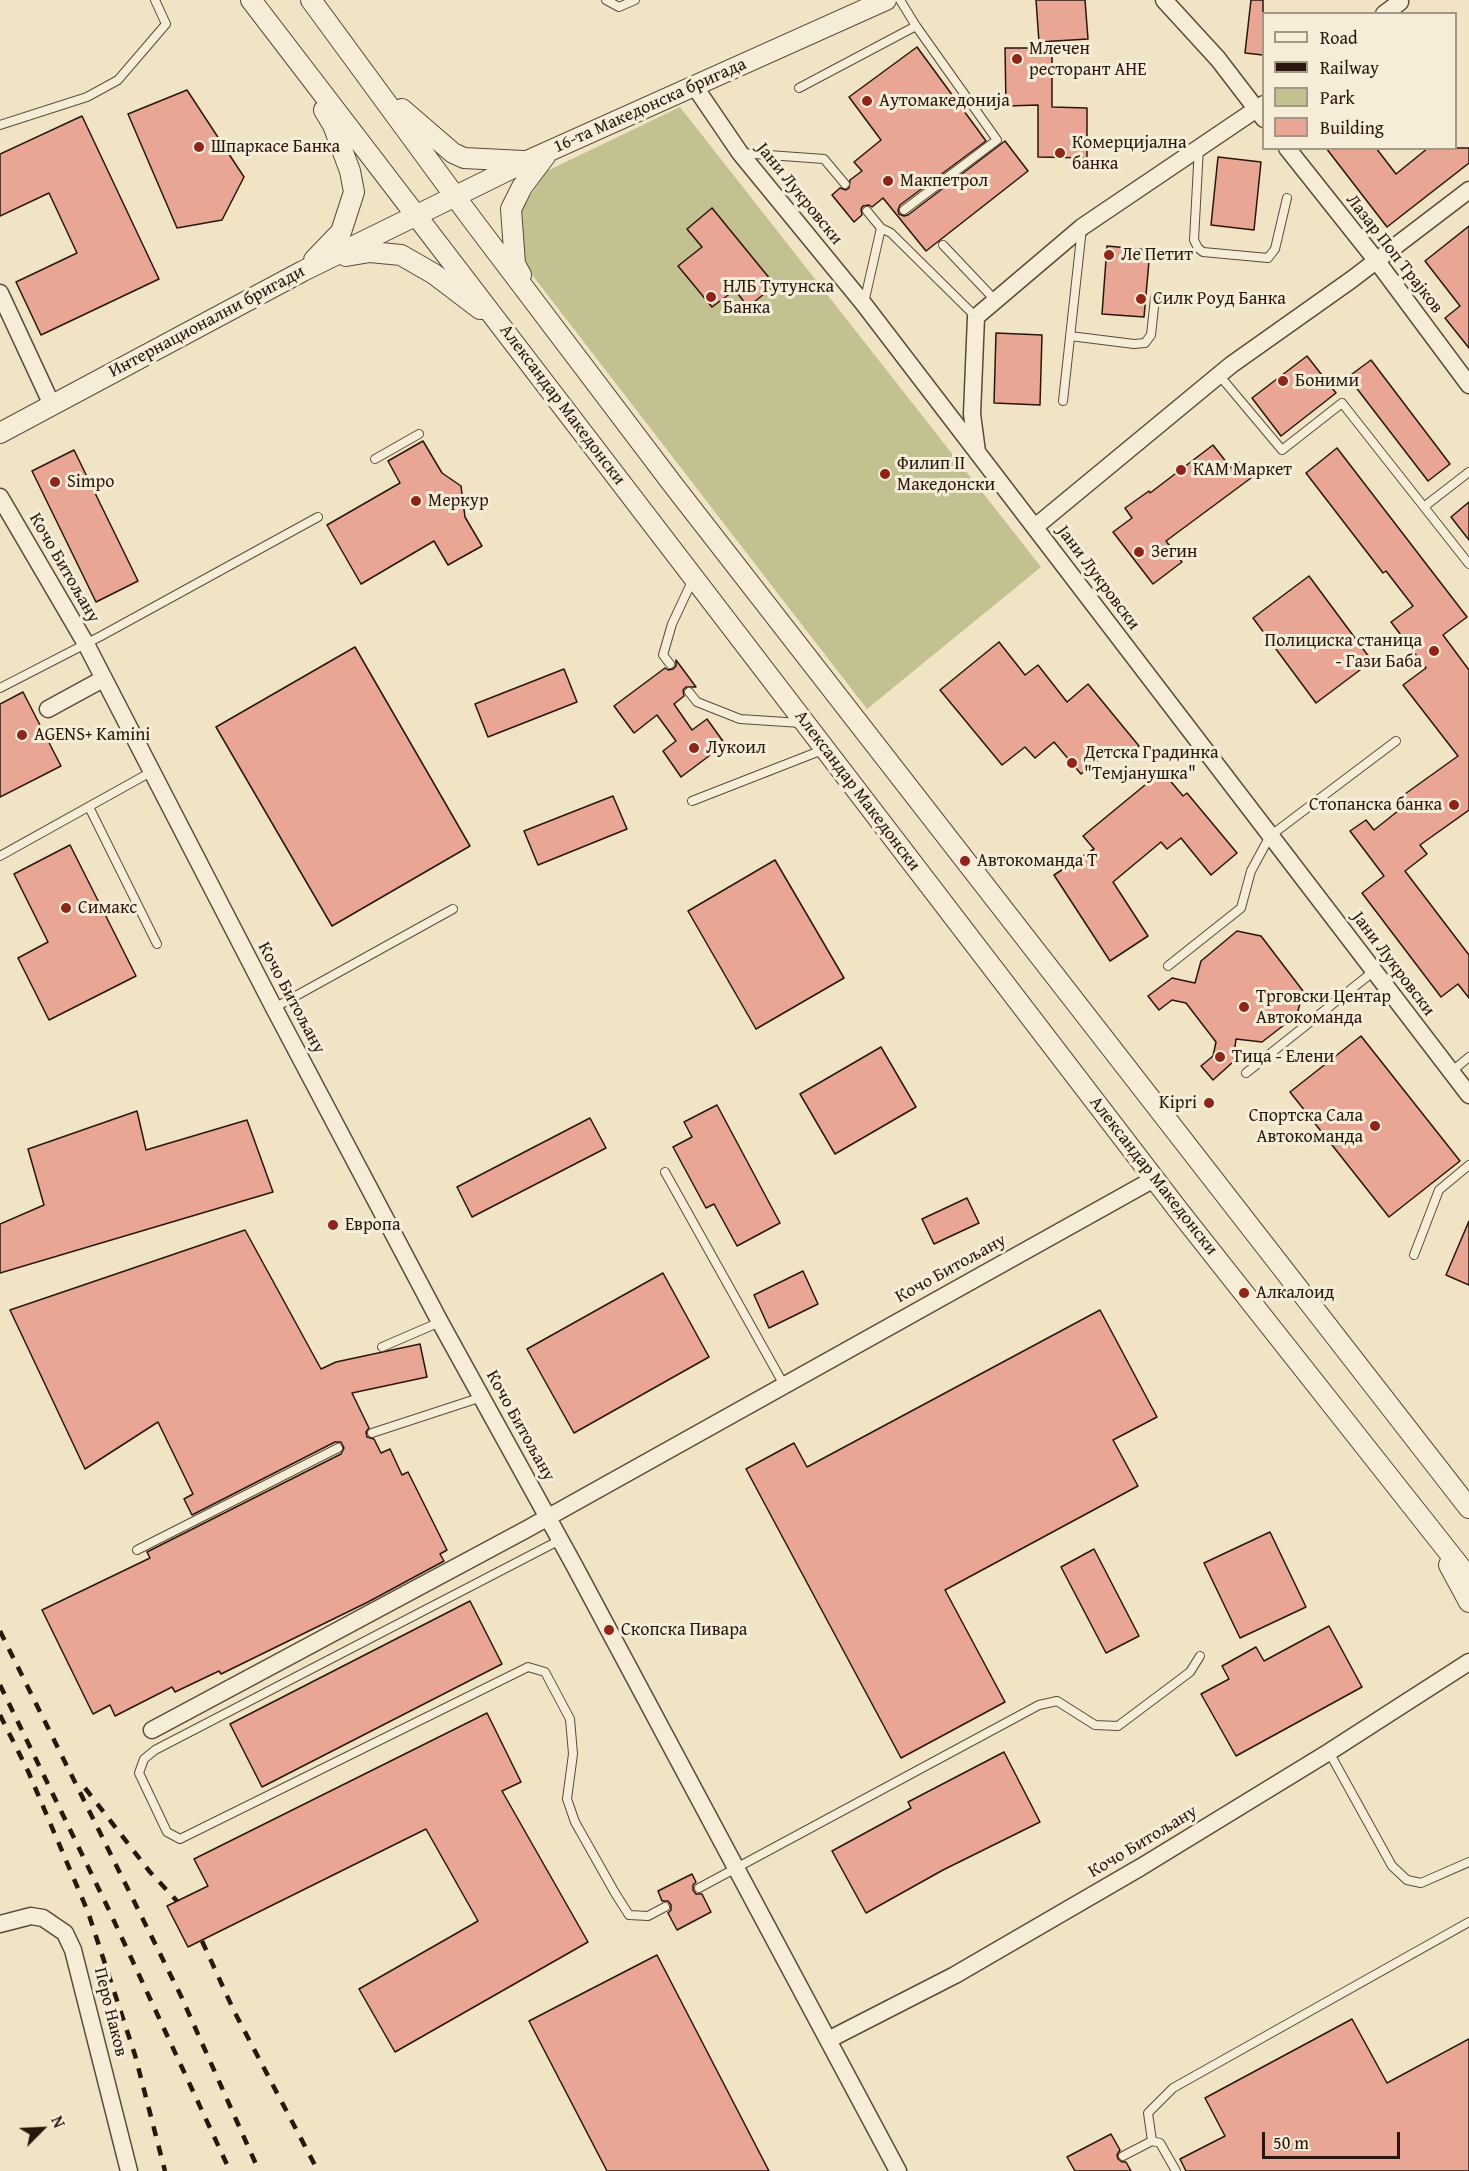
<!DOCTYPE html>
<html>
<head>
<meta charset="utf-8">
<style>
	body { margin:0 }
	#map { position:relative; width:1469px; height:2171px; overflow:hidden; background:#f1e4c4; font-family:"Gentium Book Plus",serif }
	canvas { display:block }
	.legend { position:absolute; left:1262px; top:12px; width:195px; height:138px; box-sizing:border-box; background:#f6edd9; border:2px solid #a49787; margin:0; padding:8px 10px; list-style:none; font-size:18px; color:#29160c }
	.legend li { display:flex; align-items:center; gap:12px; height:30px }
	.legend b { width:30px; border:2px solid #a49787 }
	.north { position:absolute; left:12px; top:2099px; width:60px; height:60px; -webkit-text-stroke:4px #f6edd9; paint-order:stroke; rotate:66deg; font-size:16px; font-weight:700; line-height:24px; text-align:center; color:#29160c }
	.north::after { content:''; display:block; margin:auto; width:21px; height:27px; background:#29160c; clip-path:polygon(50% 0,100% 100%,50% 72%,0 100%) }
	.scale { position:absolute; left:1262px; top:2132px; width:138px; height:27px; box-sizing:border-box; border:3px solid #29160c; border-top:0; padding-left:8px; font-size:18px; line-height:21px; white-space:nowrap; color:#29160c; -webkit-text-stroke:4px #f6edd9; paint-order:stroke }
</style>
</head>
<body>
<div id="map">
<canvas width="1469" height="2171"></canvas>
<ul class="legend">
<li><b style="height:8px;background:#f6edd9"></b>Road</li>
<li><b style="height:8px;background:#29160c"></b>Railway</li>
<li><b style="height:16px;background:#c2c18f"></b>Park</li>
<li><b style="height:16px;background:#e9a694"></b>Building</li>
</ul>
<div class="north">N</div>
<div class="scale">50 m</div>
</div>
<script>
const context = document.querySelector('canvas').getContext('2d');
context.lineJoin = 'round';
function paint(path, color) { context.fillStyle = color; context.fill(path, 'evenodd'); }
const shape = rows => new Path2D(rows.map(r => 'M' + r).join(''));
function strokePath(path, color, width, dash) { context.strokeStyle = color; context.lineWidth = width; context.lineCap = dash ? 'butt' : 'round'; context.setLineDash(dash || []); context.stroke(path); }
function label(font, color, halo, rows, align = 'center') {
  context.font = font + ' "Gentium Book Plus",serif'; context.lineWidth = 6; context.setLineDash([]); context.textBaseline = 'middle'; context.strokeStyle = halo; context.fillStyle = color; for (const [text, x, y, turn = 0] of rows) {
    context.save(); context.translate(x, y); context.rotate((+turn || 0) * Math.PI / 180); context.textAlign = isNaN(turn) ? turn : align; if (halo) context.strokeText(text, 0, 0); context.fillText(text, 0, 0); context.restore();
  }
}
paint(shape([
	[680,107,1041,567,867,709,526,267,520,211,547,171]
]), '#c2c18f');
const building = shape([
	[1036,0,1085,0,1088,39,1039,42,1036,0],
	[1251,0,1263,0,1263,55,1245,53,1251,0],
	[917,47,986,141,900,205,898,210,899,214,904,216,908,215,1005,141,1028,171,926,251,883,198,872,207,869,205,863,206,861,209,862,215,854,222,832,195,840,188,846,190,849,188,850,180,862,171,854,162,881,140,849,97,917,47],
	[1005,48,1052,48,1052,107,1087,108,1087,158,1038,157,1038,105,1006,106,1005,48],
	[187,90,244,177,222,220,177,228,128,114,187,90],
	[82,116,159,279,41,335,16,282,77,253,49,193,0,216,0,154,82,116],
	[1326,148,1376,148,1396,174,1428,148,1469,148,1469,163,1387,227,1326,148],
	[1218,157,1261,162,1254,230,1211,225,1218,157],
	[712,208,775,285,748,307,735,290,712,307,678,266,702,247,687,229,712,208],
	[1469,226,1469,348,1445,318,1460,306,1425,261,1469,226],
	[1107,246,1150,250,1144,317,1102,314,1107,246],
	[996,333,1042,335,1040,405,994,403,996,333],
	[1307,356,1336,393,1281,436,1252,398,1307,356],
	[1371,360,1450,464,1428,481,1348,377,1371,360],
	[423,441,442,473,461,486,465,517,482,546,448,565,434,541,361,584,327,525,400,483,388,461,423,441],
	[1213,445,1231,468,1239,462,1251,478,1166,541,1182,562,1153,584,1113,532,1132,518,1125,508,1149,491,1150,493,1213,445],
	[1337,448,1467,617,1443,635,1469,670,1469,810,1420,845,1427,854,1405,871,1469,955,1469,998,1458,984,1441,997,1362,893,1384,876,1350,831,1366,820,1374,830,1403,807,1398,799,1458,756,1403,685,1426,668,1391,622,1413,606,1386,571,1383,573,1306,473,1337,448],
	[74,450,138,581,96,602,32,471,74,450],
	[1469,502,1469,540,1451,517,1469,502],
	[1309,576,1372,661,1316,703,1253,618,1309,576],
	[999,642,1025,675,1038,665,1067,702,1088,684,1139,746,1123,760,1113,748,1081,774,1054,742,1035,758,1025,747,1002,765,940,690,999,642],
	[355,647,470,846,332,926,216,727,355,647],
	[676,660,696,687,686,687,683,690,684,696,674,704,692,730,707,719,725,744,681,777,663,751,676,741,657,715,634,733,614,706,665,668,668,670,673,669,676,666,676,660],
	[564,669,577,702,488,737,475,704,564,669],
	[23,692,61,766,0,797,0,704,23,692],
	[1162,771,1183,796,1187,793,1237,853,1211,875,1181,838,1167,849,1161,842,1113,882,1148,936,1110,961,1054,875,1094,849,1083,836,1162,771],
	[613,796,627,829,538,865,524,831,613,796],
	[70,845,136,976,49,1020,18,958,48,942,14,874,70,845],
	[775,860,844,978,756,1029,688,911,775,860],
	[1237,931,1261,936,1303,991,1297,1015,1262,1042,1236,1039,1233,1062,1213,1080,1201,1066,1213,1056,1216,1042,1186,1003,1172,1000,1159,1010,1148,996,1172,978,1195,983,1201,961,1237,931],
	[1361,1036,1460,1161,1389,1217,1290,1092,1361,1036],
	[881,1047,916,1107,835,1154,800,1094,881,1047],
	[717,1105,780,1223,737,1246,714,1204,706,1208,673,1147,692,1137,684,1122,717,1105],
	[137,1111,146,1150,247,1120,273,1192,0,1273,0,1224,44,1205,28,1149,137,1111],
	[590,1118,606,1148,472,1217,457,1187,590,1118],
	[967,1198,979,1223,934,1244,922,1219,967,1198],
	[1469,1221,1469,1285,1446,1275,1469,1221],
	[245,1230,321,1369,336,1362,420,1344,427,1377,352,1393,369,1428,366,1432,367,1437,374,1439,381,1453,390,1449,402,1475,408,1472,447,1550,440,1554,444,1561,368,1602,221,1674,219,1671,175,1692,172,1687,115,1716,110,1705,93,1714,42,1610,150,1558,147,1552,341,1454,344,1448,341,1442,335,1442,192,1515,184,1499,193,1494,158,1422,85,1469,10,1310,245,1230],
	[803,1271,818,1304,769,1328,754,1295,803,1271],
	[663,1273,709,1357,574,1433,527,1349,663,1273],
	[1100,1310,1157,1417,1113,1440,1138,1486,945,1590,1005,1702,901,1758,746,1469,794,1443,807,1467,1100,1310],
	[1270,1532,1306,1607,1240,1638,1204,1563,1270,1532],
	[1094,1549,1139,1636,1106,1653,1061,1567,1094,1549],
	[470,1601,502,1664,262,1787,230,1724,470,1601],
	[1329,1626,1362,1687,1236,1756,1201,1694,1229,1679,1222,1666,1256,1647,1264,1661,1329,1626],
	[487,1713,521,1782,502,1791,588,1942,395,2052,359,1989,478,1921,426,1829,188,1947,167,1906,208,1886,194,1859,487,1713],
	[1004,1752,1040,1822,943,1870,866,1913,832,1851,911,1808,908,1802,1004,1752],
	[692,1874,696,1882,693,1885,693,1890,696,1894,702,1894,711,1912,677,1930,668,1913,671,1910,671,1905,668,1901,662,1901,658,1891,692,1874],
	[657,1955,769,2171,607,2171,529,2021,657,1955],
	[1352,2019,1387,2083,1469,2039,1469,2171,1186,2171,1180,2159,1225,2136,1205,2098,1352,2019],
	[1111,2134,1120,2150,1117,2155,1118,2159,1122,2162,1126,2162,1131,2171,1075,2171,1067,2157,1111,2134]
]);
paint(building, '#e9a694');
strokePath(building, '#29160c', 1.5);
const service = shape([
	[606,0,619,7,635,0],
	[900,0,916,26,997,140,904,210],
	[799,88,916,26],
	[0,125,87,97,118,80,166,24,155,0],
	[1199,147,1194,240,1198,248,1203,252,1268,258,1275,249,1287,198],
	[741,153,824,159,845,184],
	[881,228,891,233,976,317],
	[943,245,995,300],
	[864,303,881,228,867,211],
	[1070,336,1134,344,1145,343,1151,335,1155,298],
	[1219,375,1282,450,1342,403,1469,564],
	[1063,401,1082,228],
	[375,459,419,434],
	[1425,506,1469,472],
	[670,664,663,655,672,624,694,577],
	[0,688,101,636,318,517],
	[689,692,697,702,740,719,801,723],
	[692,801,825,749],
	[89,807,157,944],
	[0,856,151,772],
	[1168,966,1241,908,1251,871,1270,836,1396,741],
	[274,1008,453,909],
	[1451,1072,1469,1057],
	[1246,1073,1374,971],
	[665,1172,784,1385],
	[1414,1255,1439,1190,1469,1165],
	[382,1347,440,1322],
	[372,1433,482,1397],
	[560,1540,155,1750,144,1759,139,1773,167,1832,180,1839,528,1667,545,1672,570,1719,573,1754,567,1799,575,1822,615,1893,629,1915,648,1916,665,1907],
	[137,1550,338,1448],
	[1329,1752,1392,1866,1407,1880,1421,1883,1469,1862],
	[699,1888,1039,1705,1057,1701,1095,1725,1118,1726,1190,1672,1200,1656],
	[1152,2141,1148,2113,1173,2088,1469,1922],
	[1123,2156,1152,2141,1160,2143,1176,2171]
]);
const minor = shape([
	[1164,0,1218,59,1264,119],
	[1384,14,1400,2],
	[695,87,740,153,863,303,1469,1095],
	[1287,148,1376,260,1469,385],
	[0,293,52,405],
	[977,452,972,414,976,317,1082,227,1264,104],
	[0,497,86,644,274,1008,440,1322,574,1565,898,2171],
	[1035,527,1231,365,1351,280,1469,190],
	[48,709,103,679],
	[152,1730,527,1529,1154,1179],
	[0,1924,31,1916,43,1918,65,1933,73,1950,129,2171],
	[828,2040,955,1975,1141,1867,1329,1752,1469,1662]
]);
const tertiary = shape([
	[251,0,1179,1211,1469,1578],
	[311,0,471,218,674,486,1469,1508],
	[402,109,453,153,464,158,523,161],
	[346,256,370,252,401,255,434,274,480,309],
	[314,260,341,232,354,192,350,171,333,125,324,110],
	[521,275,515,264,511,209,522,187,546,155],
	[0,433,303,271,527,161,886,0],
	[1449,1565,1469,1602]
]);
strokePath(service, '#5b4a3a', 10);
strokePath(minor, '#5b4a3a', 19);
strokePath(tertiary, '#5b4a3a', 22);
strokePath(service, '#f6edd9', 8);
strokePath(minor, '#f6edd9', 16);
strokePath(tertiary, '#f6edd9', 20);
strokePath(shape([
	[0,1631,181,1996,259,2171],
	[0,1685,108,1908,230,2171],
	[0,1715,28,1771,88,1912,135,2055,165,2171],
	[85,1788,150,1872,177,1901],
	[202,1941,234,2011,318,2171]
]), '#29160c', 4.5, [10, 10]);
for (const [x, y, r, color] of [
	[1017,59,6,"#8f2418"],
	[867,101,6,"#8f2418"],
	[199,147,6,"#8f2418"],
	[1060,153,6,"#8f2418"],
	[888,181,6,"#8f2418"],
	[1109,255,6,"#8f2418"],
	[711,297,6,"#8f2418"],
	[1141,299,6,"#8f2418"],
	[1283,381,6,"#8f2418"],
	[1181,470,6,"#8f2418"],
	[885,474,6,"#8f2418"],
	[55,482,6,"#8f2418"],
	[416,501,6,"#8f2418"],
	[1139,552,6,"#8f2418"],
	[1434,651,6,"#8f2418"],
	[22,735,6,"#8f2418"],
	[694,748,6,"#8f2418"],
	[1072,763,6,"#8f2418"],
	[1454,805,6,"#8f2418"],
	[965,861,6,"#8f2418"],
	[66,908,6,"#8f2418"],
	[1244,1007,6,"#8f2418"],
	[1220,1057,6,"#8f2418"],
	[1209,1103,6,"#8f2418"],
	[1375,1126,6,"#8f2418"],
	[333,1225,6,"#8f2418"],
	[1244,1293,6,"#8f2418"],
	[609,1630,6,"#8f2418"]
]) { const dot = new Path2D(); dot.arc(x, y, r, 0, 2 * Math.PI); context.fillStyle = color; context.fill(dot); strokePath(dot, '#f6edd9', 2); }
label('18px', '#29160c', '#f6edd9', [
	["Млечен",1029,49],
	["ресторант АНЕ",1029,70],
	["Аутомакедонија",879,101],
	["Комерцијална",1072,143],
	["банка",1072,164],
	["Шпаркасе Банка",211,147],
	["Макпетрол",900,181],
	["Ле Петит",1121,255],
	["НЛБ Тутунска",723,287],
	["Банка",723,308],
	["Силк Роуд Банка",1153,299],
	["Боними",1295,381],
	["Филип II",897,464],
	["Македонски",897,485],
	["КАМ Маркет",1193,470],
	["Simpo",67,482],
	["Меркур",428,501],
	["Зегин",1151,552],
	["Полициска станица",1422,641,"right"],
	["- Гази Баба",1422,662,"right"],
	["AGENS+ Kamini",34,735],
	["Лукоил",706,748],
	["Детска Градинка",1084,753],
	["\"Темјанушка\"",1084,774],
	["Стопанска банка",1442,805,"right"],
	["Автокоманда Т",977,861],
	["Симакс",78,908],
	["Трговски Центар",1256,997],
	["Автокоманда",1256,1018],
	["Тица - Елени",1232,1057],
	["Kipri",1197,1103,"right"],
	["Спортска Сала",1363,1116,"right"],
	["Автокоманда",1363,1137,"right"],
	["Европа",345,1225],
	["Алкалоид",1256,1293],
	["Скопска Пивара",621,1630]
], 'left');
label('18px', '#29160c', '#f6edd9', [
	["16-та Македонска бригада",650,106,-24],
	["Јани Лукровски",799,194,51],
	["Лазар Поп Трајков",1394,254,52],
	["Интернационални бригади",207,322,-28],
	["Александар Македонски",562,405,53],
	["Кочо Битољану",64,568,60],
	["Јани Лукровски",1098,578,53],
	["Александар Македонски",857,791,53],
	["Јани Лукровски",1393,964,53],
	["Кочо Битољану",291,998,62],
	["Александар Македонски",1153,1176,52],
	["Кочо Битољану",951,1269,-29],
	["Кочо Битољану",520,1426,61],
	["Кочо Битољану",1143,1842,-31],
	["Перо Наков",110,2012,76]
]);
</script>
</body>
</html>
